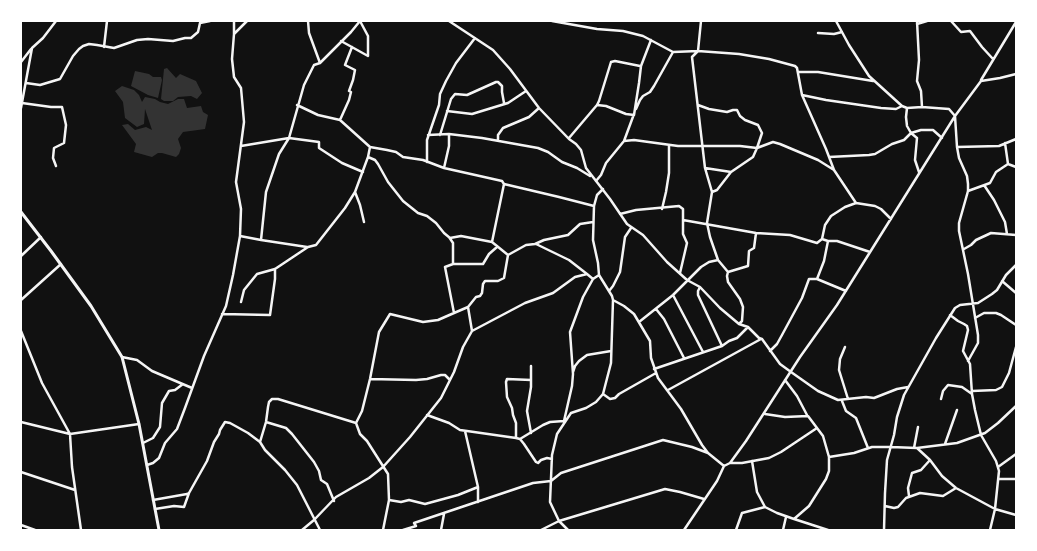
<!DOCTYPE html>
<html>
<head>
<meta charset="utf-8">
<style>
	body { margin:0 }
	#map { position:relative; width:1037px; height:551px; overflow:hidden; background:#111; font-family:"Titillium Web",sans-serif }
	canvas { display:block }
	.frame { position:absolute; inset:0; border:22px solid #fff; pointer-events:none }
</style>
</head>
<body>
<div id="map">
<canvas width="1037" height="551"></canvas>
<div class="frame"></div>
</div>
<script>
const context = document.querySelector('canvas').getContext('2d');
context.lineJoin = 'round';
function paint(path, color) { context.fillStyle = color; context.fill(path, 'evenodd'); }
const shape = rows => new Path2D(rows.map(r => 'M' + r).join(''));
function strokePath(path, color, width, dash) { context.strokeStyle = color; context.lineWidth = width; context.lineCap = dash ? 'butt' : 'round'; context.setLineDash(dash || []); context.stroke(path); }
paint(shape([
	[167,68,176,78,180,74,196,81,202,93,197,99,191,96,178,97,173,101,164,101,161,99,164,69],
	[135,71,149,74,153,77,161,77,162,80,158,98,148,95,131,86],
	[122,86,134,90,139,95,142,102,145,97,155,99,160,102,168,104,178,99,184,99,187,108,201,106,203,112,208,115,205,129,183,132,178,139,181,148,179,154,176,157,162,153,158,153,152,157,134,152,136,144,122,125,128,124,135,130,146,127,152,130,145,109,144,124,137,127,125,118,123,102,115,91]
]), '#333');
strokePath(shape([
	[308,21,309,33,320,63],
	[449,21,493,50,510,69,539,108,569,139,576,144,581,150,586,168,610,199,627,224,643,235,667,262,687,280,700,287,720,308,739,324,748,327,759,338,762,339,780,364,791,372,818,391,838,400,866,397,874,398,897,389,908,387],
	[552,21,597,29,623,31,643,36,673,52,698,51,739,54,769,59,795,66,797,68,802,95,826,149,834,170],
	[701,21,698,51,692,57,705,168,712,192],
	[836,21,849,45,869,76,902,106,907,108,922,107,949,109,955,116,957,147,959,158,967,176,968,184,968,191,959,223,959,231,968,274,978,335,978,343,968,361],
	[917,21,919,60,917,81,921,91,922,107],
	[951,21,961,32,970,31,982,47,993,59],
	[917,24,927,21],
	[818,33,834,34,842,32],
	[234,34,234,21],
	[341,41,368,56,368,36,360,21],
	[104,47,107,21],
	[21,62,31,49],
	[798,72,818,72,873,81],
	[981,80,1016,22],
	[26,83,40,85,60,79,73,56,79,49,83,46,89,44,97,45,114,48,137,40,148,39,173,41,185,38,191,38,198,32,200,23,210,21],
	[802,95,826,100,881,108,896,109,902,106],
	[22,103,51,107,62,107,66,125,64,143,54,148,53,158,56,166],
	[297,105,318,115,340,120,370,147,387,150,396,152,403,157,423,160,444,168,502,181,504,184,559,197,594,206],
	[597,105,599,101,611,62,615,61,640,66],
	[698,105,709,109,727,112,733,110,737,110,740,116,745,120,758,125,762,133,757,148,753,157,731,172,717,190,712,192,707,223,710,237,718,260,728,272,727,276,728,282,740,299,743,307,742,321,739,324],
	[21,108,32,48,43,38,56,21],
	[907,108,906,117,907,126,911,133,917,138,915,160,919,172],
	[636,109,640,100,643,96,650,92,654,86,673,52],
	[447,111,472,114,508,103,526,91],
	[340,120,349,100,351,92,349,91,353,80,355,70,345,65,352,47],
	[428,135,449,134,482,138,538,148,548,152,562,162,577,168,590,176],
	[440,135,451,99,455,94,467,95,496,82,498,82,502,86,502,92,504,103],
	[569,138,597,105,606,106,626,114,634,115,639,83,641,66,651,40],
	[498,140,498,135,503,128,529,117,539,108],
	[624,141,634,140,678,146,740,146,757,148,773,142,780,144,818,160,834,170,856,203,875,206,881,209,891,219],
	[1005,143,1008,164],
	[241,146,289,138,319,142,319,148,342,163,363,172],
	[957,147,999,146,1016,139],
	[368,157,375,160,378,164,388,182,403,201,418,213,427,216,436,223,444,233,450,238,461,236,492,242,508,255,526,245,535,244,544,240,568,235,580,224,593,222],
	[829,157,869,155,875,154,892,144,904,140,911,133,921,130,933,130,942,138],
	[427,162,427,140,439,105,440,94,446,81,456,63,475,38],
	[444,168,449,146,449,134],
	[705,168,731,172],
	[596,181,601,175,606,163,624,141,634,114],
	[984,185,994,200,1005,222,1007,234],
	[968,191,990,183,996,172,1008,164,1016,167],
	[355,192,360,205,364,222],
	[662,209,666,192,669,173,669,145],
	[620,214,636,210,679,206,683,209,683,220,756,233,790,235,817,243,822,239,825,225,831,216,845,207,856,203],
	[240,236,241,209,236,182,244,122,241,88,234,77,232,59,234,34,247,21],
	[822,239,828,241,837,241,870,252],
	[261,240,307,247],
	[492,242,504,184],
	[536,244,569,260,587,274],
	[964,249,971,245,976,240,991,233,1016,235],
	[21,256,41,237],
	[453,264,483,264,489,254,497,247],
	[728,272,748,266,749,251,754,248,756,233],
	[680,273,687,243,683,234,683,220],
	[817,279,824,261,828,241],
	[1002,281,1016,293],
	[700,287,698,291,698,295,722,346],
	[609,291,613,286,620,272,625,237,631,228],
	[673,295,703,352],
	[21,300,61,264],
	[613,300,624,306,634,314,650,341,651,358,658,378,681,409,702,445,708,453,724,466],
	[241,302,244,290,257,274,275,269,308,247,316,245,345,208,355,192,368,157,370,147],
	[468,307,472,331],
	[656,309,664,319,684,358],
	[454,313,468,307,476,297,480,296,482,293,483,284,485,281,498,281,504,278,508,255],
	[222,314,270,315,275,279,275,269],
	[950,315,958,321,964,324,967,326,968,330,963,351,970,364,972,394,975,410,981,435,996,461,999,471,995,509,1016,515],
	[975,318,984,313,996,313,1001,315,1016,325],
	[639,322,673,295,701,267,709,262,718,260],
	[21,331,42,383,70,434,21,422],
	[845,347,840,359,839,370,848,399],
	[770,351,777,344,782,335,802,298,809,279,817,279,846,291],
	[122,357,137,360,152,371,192,388],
	[531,366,531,387,527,411,531,433],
	[654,369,722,346,729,341,737,338,748,327],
	[573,372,575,366,579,361,587,355,611,351],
	[370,379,416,380,427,379,441,375,445,375,450,380],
	[785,380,797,396,807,415],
	[668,390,761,339],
	[972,391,996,390,1002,387,1009,373,1016,347],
	[603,394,610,399,615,398,619,394,656,373],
	[941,399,943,391,948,385,962,387,972,394],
	[842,401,846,411,856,418,868,448],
	[765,414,785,417,808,416,823,436,829,457,854,453,872,447,891,447,917,448,957,443,985,433,998,423,1016,406],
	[427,415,449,423,460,430,516,438,520,439,524,444,536,462,538,463,541,460,547,458,552,459],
	[564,421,572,386,573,374,570,332,583,297,593,279,599,275],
	[266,422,286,428,292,434,314,462,319,471,321,480,327,484,334,501],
	[356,423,362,411,370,379,379,332,390,314,423,322,438,320,454,313,445,267,453,264,453,243,449,237],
	[356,423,360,434,367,441,388,474,389,500,383,530],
	[516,438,516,423,513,415,512,408,507,397,506,382,507,379,531,380],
	[520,439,543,425,550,422,564,421],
	[260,442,266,422,268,407,269,402,272,399,278,399,356,423],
	[143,443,153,438,160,427,162,403,169,391,175,390,183,384],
	[945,444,957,410],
	[914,448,918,427],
	[917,448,930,460,942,476,956,488,995,509,990,530],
	[752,461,757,492,765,507,777,513,794,519,809,506,826,479,829,471,829,457],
	[730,463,742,463,769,458,781,452,817,428],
	[147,465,153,463,159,458,165,443,177,429,185,408,204,356,226,306,233,275,240,236,261,240,266,192,279,154,289,138,304,85,314,65,320,63,351,32,360,21],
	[998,467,1016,454],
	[21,472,75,490],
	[999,479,1016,479],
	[478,487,478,502],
	[909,496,908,488,912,473,921,470,930,460],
	[153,500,187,494,189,493,207,461,214,442,219,434,220,430,225,422,230,423,248,433,260,442,265,450,285,470,297,485,320,530],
	[389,500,401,502,409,500,425,504,458,495,478,487,465,431],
	[885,506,894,508,898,507,906,498,920,493,943,496,956,488],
	[155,509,174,506,184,507,189,493],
	[794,519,828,530],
	[559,521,665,489,680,492,704,499],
	[559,521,568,530],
	[21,525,35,530],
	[81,530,72,467,70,434,139,424],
	[302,530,314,520,336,497,369,478,383,467,410,437,441,398,454,372,463,347,472,331,525,303,553,293,575,277,587,274,593,279],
	[403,530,416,526,414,523,533,483,551,481,561,473,663,440,692,447,708,453],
	[441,530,444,514],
	[541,530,559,521,550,502,552,455,557,434,571,413,586,408,596,402,603,394,611,363,613,300,612,296,599,275,598,263,593,240,594,206,597,195,603,189],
	[684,530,717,481,724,466,730,463,746,441,800,357,837,305,955,116,981,81,1000,78,1016,74],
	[736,530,742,513,765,507],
	[783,530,786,517],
	[884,530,885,493,887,460,894,435,897,417,904,395,936,338,955,308,960,305,978,303,992,294,997,290,1006,275,1016,265]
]), '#f5f5f5', 2.5);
strokePath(shape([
	[21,212,51,251,91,306,122,357,139,424,159,530]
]), '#f5f5f5', 3);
</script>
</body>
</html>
